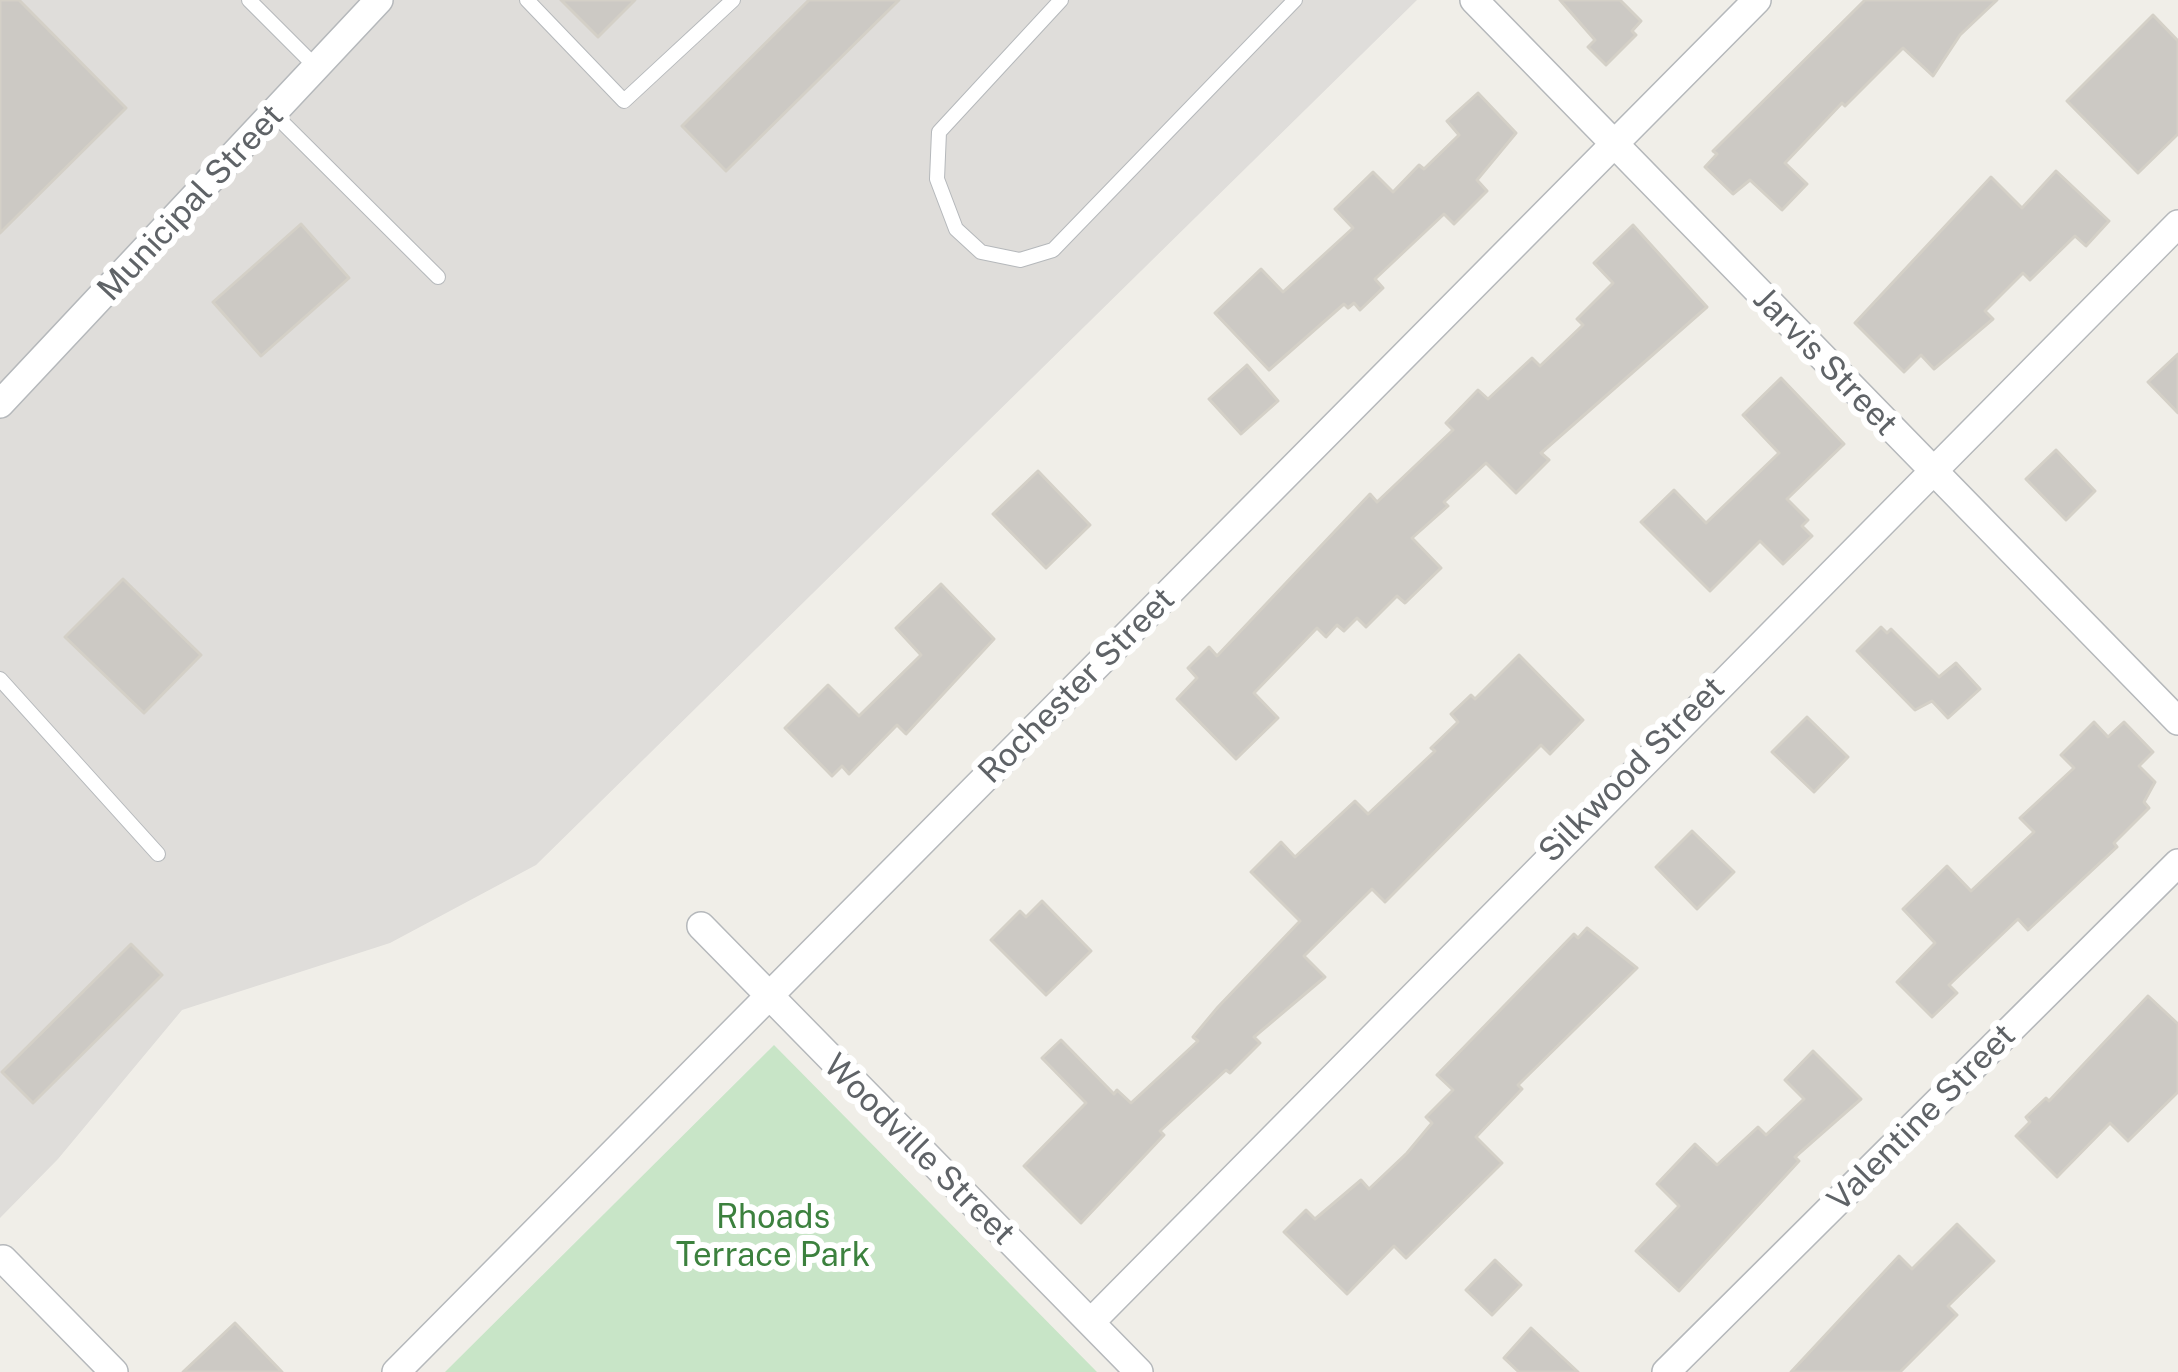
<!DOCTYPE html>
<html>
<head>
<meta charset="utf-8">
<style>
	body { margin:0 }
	canvas { display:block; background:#f0eee8 }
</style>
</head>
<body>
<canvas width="2178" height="1372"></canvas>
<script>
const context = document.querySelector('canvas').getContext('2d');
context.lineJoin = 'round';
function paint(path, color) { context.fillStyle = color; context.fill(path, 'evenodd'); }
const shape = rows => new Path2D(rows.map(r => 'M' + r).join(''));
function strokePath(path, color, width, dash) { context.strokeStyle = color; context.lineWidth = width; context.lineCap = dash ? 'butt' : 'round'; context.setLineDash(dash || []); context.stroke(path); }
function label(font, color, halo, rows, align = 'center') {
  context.font = font + ' "Public Sans",sans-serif'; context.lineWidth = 12; context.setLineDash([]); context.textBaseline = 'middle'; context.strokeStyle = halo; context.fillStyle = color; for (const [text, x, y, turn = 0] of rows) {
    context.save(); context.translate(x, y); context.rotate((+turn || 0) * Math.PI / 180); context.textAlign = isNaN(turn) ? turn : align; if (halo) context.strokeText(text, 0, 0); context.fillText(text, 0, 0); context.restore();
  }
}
paint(shape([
	[0,0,1417,0,536,865,390,943,182,1010,58,1159,0,1218]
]), '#dfddda');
paint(shape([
	[774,1045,1097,1372,445,1372]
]), '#c8e5c7');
const building = shape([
	[0,0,19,0,126,108,0,233,0,0],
	[561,0,635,0,598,37,561,0],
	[809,0,899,0,726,171,682,126,809,0],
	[1560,0,1620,0,1641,21,1632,31,1636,35,1606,65,1588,47,1595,40,1560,0],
	[1865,0,1997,0,1960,35,1933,76,1903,48,1845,106,1842,103,1785,163,1807,184,1782,210,1750,180,1733,194,1705,167,1717,154,1713,151,1865,0],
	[2153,15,2178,41,2178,134,2138,173,2067,101,2153,15],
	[1478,93,1516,133,1477,180,1487,191,1454,224,1444,214,1375,279,1383,288,1360,310,1354,303,1348,308,1344,304,1269,370,1215,313,1261,269,1283,292,1353,228,1335,209,1373,172,1393,192,1419,165,1424,169,1459,135,1447,121,1478,93],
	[2056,171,2109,221,2086,246,2075,236,2030,280,2023,273,1985,311,1993,319,1934,369,1921,355,1904,372,1855,323,1991,177,2022,208,2056,171],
	[301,224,349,278,261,356,213,302,301,224],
	[1633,225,1707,307,1541,453,1549,460,1516,493,1486,463,1444,502,1448,506,1412,538,1441,568,1405,603,1397,596,1366,627,1357,618,1344,631,1337,625,1326,637,1317,628,1254,693,1278,718,1236,759,1177,699,1197,678,1188,668,1209,647,1217,656,1370,494,1377,502,1453,430,1446,423,1478,390,1488,399,1532,358,1540,366,1583,325,1577,319,1613,283,1594,263,1633,225],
	[2178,354,2178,413,2148,382,2178,354],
	[1247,365,1278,401,1241,434,1209,399,1247,365],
	[1781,378,1844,444,1787,499,1808,520,1802,526,1812,536,1783,564,1760,541,1710,591,1641,522,1674,490,1706,523,1779,453,1743,415,1781,378],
	[2056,450,2095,491,2066,520,2026,479,2056,450],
	[1038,471,1090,525,1046,568,993,514,1038,471],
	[123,579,201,655,144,713,65,637,123,579],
	[941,584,994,639,906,734,897,725,849,774,842,766,832,776,785,728,828,685,859,716,921,655,896,628,941,584],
	[1881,627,1887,633,1891,629,1939,677,1956,663,1980,689,1948,718,1932,701,1915,710,1857,651,1881,627],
	[1519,655,1583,720,1550,754,1541,745,1385,902,1372,889,1304,956,1325,977,1254,1037,1260,1043,1230,1073,1226,1070,1160,1131,1164,1135,1081,1223,1024,1166,1086,1103,1042,1058,1061,1040,1114,1094,1117,1090,1131,1103,1198,1041,1193,1037,1218,1007,1300,921,1251,872,1281,842,1295,857,1355,801,1368,814,1435,751,1431,748,1458,722,1451,714,1471,695,1475,699,1519,655],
	[1807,717,1848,757,1814,792,1772,752,1807,717],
	[2094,722,2108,737,2124,722,2153,752,2139,766,2155,782,2144,802,2149,808,2114,843,2117,847,2028,930,2018,919,1949,985,1957,993,1932,1017,1897,982,1935,943,1903,909,1947,866,1971,891,2034,832,2020,818,2074,768,2061,755,2094,722],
	[1692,831,1734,872,1697,909,1656,867,1692,831],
	[1042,901,1091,951,1046,995,991,940,1020,911,1026,917,1042,901],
	[1587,928,1637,968,1518,1085,1522,1089,1476,1137,1502,1163,1406,1258,1394,1246,1347,1294,1284,1232,1306,1210,1315,1219,1361,1180,1369,1189,1407,1153,1432,1123,1426,1117,1453,1090,1437,1075,1574,934,1578,938,1587,928],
	[131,944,162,975,33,1103,2,1072,131,944],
	[2148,996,2178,1024,2178,1092,2128,1141,2110,1123,2057,1177,2016,1136,2030,1122,2026,1117,2046,1098,2049,1101,2148,996],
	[1813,1051,1861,1099,1795,1157,1799,1161,1679,1291,1636,1251,1679,1206,1657,1184,1695,1144,1717,1165,1758,1127,1766,1135,1804,1099,1785,1080,1813,1051],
	[1957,1224,1994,1261,1948,1306,1957,1315,1900,1372,1791,1372,1899,1256,1912,1269,1957,1224],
	[1495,1260,1521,1285,1492,1315,1466,1290,1495,1260],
	[235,1323,282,1372,183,1372,235,1323],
	[1531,1328,1578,1372,1519,1372,1504,1358,1531,1328]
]);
paint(building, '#ccc9c4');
strokePath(building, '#d4d0c7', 3);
const lane = shape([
	[249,0,317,68],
	[527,0,624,101,733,0],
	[1061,0,939,132,937,179,956,229,981,252,1020,260,1053,250,1295,0],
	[275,115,438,277],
	[0,679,158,854]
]);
const street = shape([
	[1474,0,2178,721],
	[0,404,379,0],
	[701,926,1139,1372],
	[3,1259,114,1372],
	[1091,1322,2178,224],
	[396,1372,1757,0],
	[1666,1372,2178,863]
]);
strokePath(lane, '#b5b8bb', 16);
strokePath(street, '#b5b8bb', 30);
strokePath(lane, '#fff', 14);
strokePath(street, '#fff', 27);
label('33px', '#5f6367', '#fff', [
	["Municipal Street",191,203,-47],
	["Jarvis Street",1825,362,46],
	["Rochester Street",1077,686,-45],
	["Silkwood Street",1632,770,-45],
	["Valentine Street",1922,1118,-45],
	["Woodville Street",919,1150,45]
]);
label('33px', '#3c813e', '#fff', [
	["Rhoads",773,1218],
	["Terrace Park",773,1256]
]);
</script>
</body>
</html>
